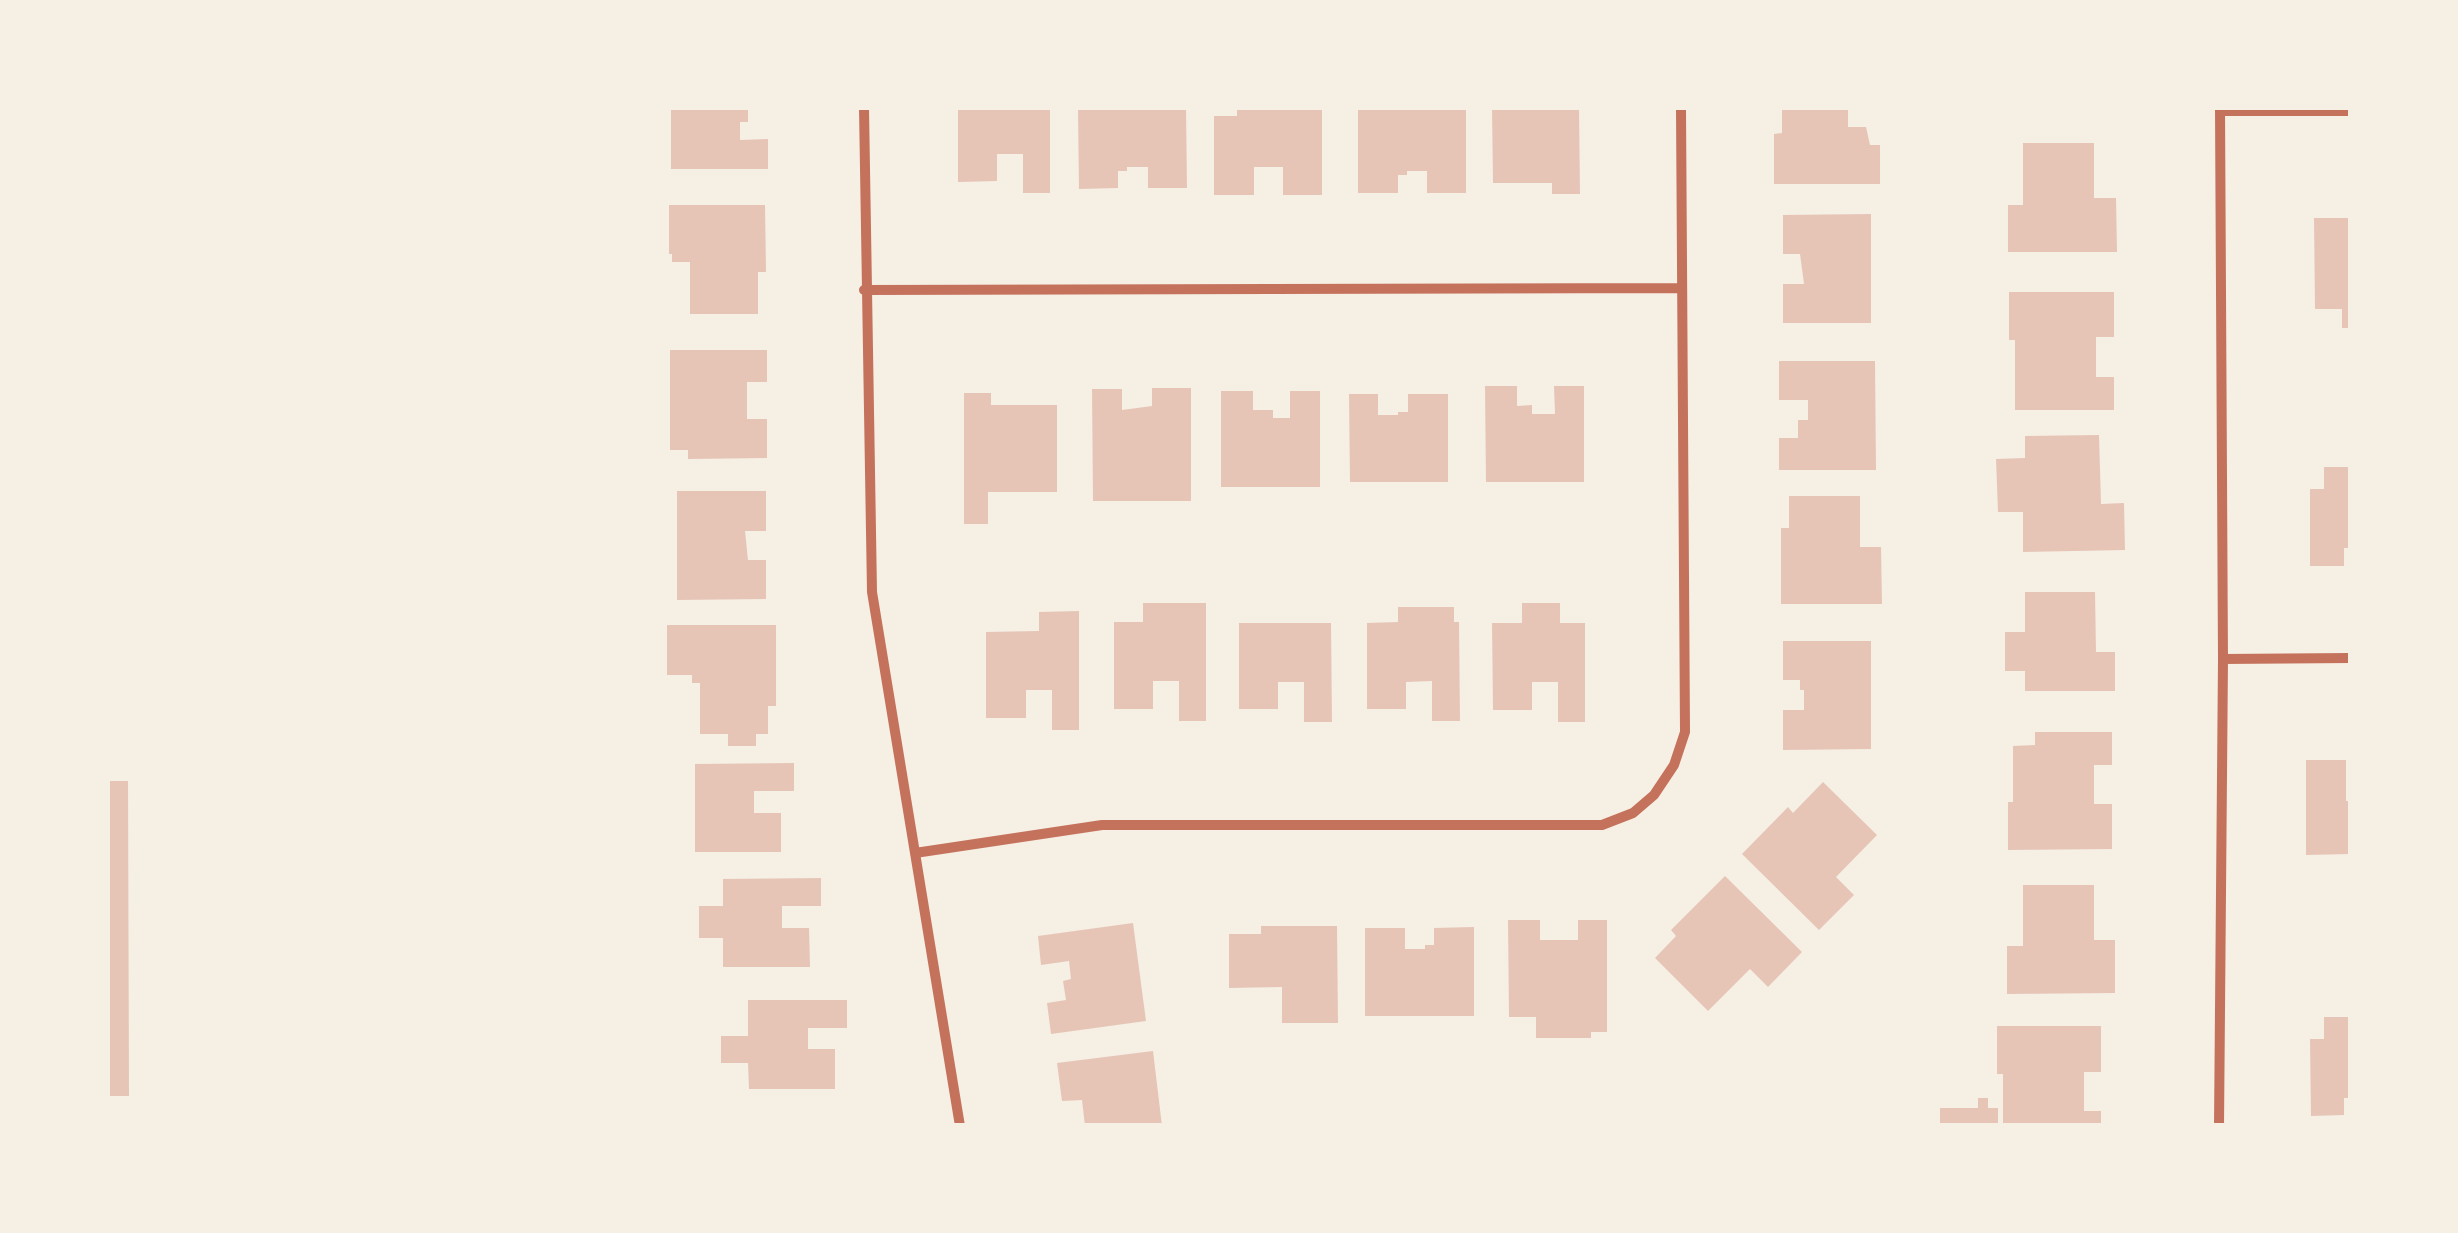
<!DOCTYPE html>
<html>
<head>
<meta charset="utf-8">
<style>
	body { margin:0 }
	#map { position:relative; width:2458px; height:1233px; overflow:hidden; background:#f6efe4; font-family:"DejaVu Sans",sans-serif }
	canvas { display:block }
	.frame { position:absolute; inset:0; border:110px solid #f6efe4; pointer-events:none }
</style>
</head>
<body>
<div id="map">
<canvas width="2458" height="1233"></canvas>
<div class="frame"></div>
</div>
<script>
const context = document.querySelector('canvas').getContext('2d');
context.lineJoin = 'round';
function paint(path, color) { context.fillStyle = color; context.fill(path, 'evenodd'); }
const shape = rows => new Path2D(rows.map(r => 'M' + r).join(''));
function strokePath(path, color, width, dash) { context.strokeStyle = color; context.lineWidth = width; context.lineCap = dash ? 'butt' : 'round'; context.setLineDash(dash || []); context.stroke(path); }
paint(shape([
	[671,108,748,108,748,122,740,122,740,140,768,139,768,169,671,169],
	[958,108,1050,108,1050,193,1023,193,1023,154,997,154,997,181,958,182],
	[1078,108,1186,108,1187,188,1148,188,1148,167,1127,167,1127,171,1118,171,1118,188,1079,189],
	[1237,108,1322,108,1322,195,1283,195,1283,167,1254,167,1254,195,1214,195,1214,116,1237,116],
	[1358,108,1466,108,1466,193,1427,193,1427,171,1407,171,1407,175,1398,175,1398,193,1358,193],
	[1492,108,1579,108,1580,194,1552,194,1552,183,1493,183],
	[1782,108,1848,108,1848,127,1866,127,1870,145,1880,145,1880,184,1774,184,1774,134,1782,133],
	[2023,143,2094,143,2094,198,2116,198,2117,252,2008,252,2008,205,2023,205],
	[669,205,765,205,766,272,758,272,758,314,690,314,690,262,672,262,672,254,669,254],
	[1871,214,1871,323,1783,323,1783,284,1804,284,1800,254,1783,254,1783,215],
	[2314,218,2350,218,2350,328,2342,328,2342,309,2315,309],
	[2009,292,2114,292,2114,337,2096,337,2096,377,2114,377,2114,410,2015,410,2015,340,2009,340],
	[670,350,767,350,767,382,747,382,747,419,767,419,767,458,688,459,688,450,670,450],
	[1779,361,1875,361,1876,470,1779,470,1779,438,1798,438,1798,420,1808,420,1808,400,1779,400],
	[1485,386,1517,386,1517,406,1532,405,1532,414,1555,414,1554,386,1584,386,1584,482,1486,482],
	[1152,388,1191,388,1191,501,1093,501,1092,389,1122,389,1122,410,1152,406],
	[1221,391,1253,391,1253,410,1273,410,1273,418,1290,418,1290,391,1320,391,1320,487,1221,487],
	[964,393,991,393,991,405,1057,405,1057,492,988,492,988,524,964,524],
	[1349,394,1378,394,1378,415,1398,415,1398,412,1408,412,1408,394,1448,394,1448,482,1350,482],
	[2099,435,2101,504,2124,503,2125,550,2023,552,2023,512,1998,512,1996,459,2025,458,2025,436],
	[2324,467,2350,467,2350,548,2344,548,2344,566,2310,566,2310,489,2324,489],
	[677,491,766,491,766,531,745,531,748,560,766,560,766,599,677,600],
	[1789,496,1860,496,1860,547,1881,547,1882,604,1781,604,1781,528,1789,528],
	[2025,592,2095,592,2096,652,2115,652,2115,691,2025,691,2025,671,2005,671,2005,632,2025,632],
	[1143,603,1206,603,1206,721,1179,721,1179,681,1153,681,1153,709,1114,709,1114,622,1143,622],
	[1522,603,1560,603,1560,623,1585,623,1585,722,1558,722,1558,682,1532,682,1532,710,1493,710,1492,623,1522,623],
	[1398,607,1454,607,1454,622,1459,622,1460,721,1432,721,1432,681,1406,682,1406,709,1367,709,1367,623,1398,622],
	[1079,611,1079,730,1052,730,1052,690,1026,690,1026,718,986,718,986,632,1039,631,1039,612],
	[1239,623,1331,623,1332,722,1304,722,1304,682,1278,682,1278,709,1239,709],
	[667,625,776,625,776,706,768,706,768,734,756,734,756,746,728,746,728,734,700,734,700,683,692,683,692,675,667,675],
	[1783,641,1871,641,1871,749,1783,750,1783,710,1804,710,1804,690,1800,690,1800,680,1783,680],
	[2035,732,2112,732,2112,765,2094,765,2094,804,2112,804,2112,849,2008,850,2008,802,2013,802,2013,746,2035,745],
	[2306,760,2346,760,2346,801,2350,801,2350,854,2306,855],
	[794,763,794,791,754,791,754,813,781,813,781,852,695,852,695,764],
	[108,781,128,781,129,1096,108,1096],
	[1823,782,1877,835,1836,877,1854,895,1819,930,1742,854,1788,807,1793,813],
	[1725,876,1802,952,1768,987,1750,969,1708,1011,1655,958,1676,936,1671,930],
	[821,878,821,906,782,906,782,928,809,928,810,967,723,967,723,938,699,938,699,906,723,906,723,879],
	[2023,885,2094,885,2094,940,2115,940,2115,993,2007,994,2007,946,2023,946],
	[1508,920,1540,920,1540,940,1578,940,1578,920,1607,920,1607,1032,1591,1032,1591,1038,1536,1038,1536,1017,1509,1017],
	[1133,923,1146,1021,1051,1034,1047,1003,1066,1000,1063,981,1071,979,1069,961,1041,965,1038,936],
	[1261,926,1337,926,1338,1023,1282,1023,1282,987,1229,988,1229,934,1261,934],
	[1474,927,1474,1016,1365,1016,1365,928,1405,928,1405,949,1425,949,1425,945,1434,945,1434,928],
	[748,1000,847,1000,847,1028,808,1028,808,1049,835,1049,835,1089,749,1089,748,1063,721,1063,721,1036,748,1036],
	[2324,1017,2350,1017,2350,1098,2344,1098,2344,1115,2311,1116,2310,1039,2324,1039],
	[1997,1026,2101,1026,2101,1072,2084,1072,2084,1111,2101,1111,2101,1126,2003,1126,2003,1074,1997,1074],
	[1153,1051,1162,1126,1085,1126,1082,1100,1062,1101,1057,1063],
	[1978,1098,1988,1098,1988,1108,1998,1108,1998,1126,1940,1126,1940,1108,1978,1108]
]), '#e6c5b7');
strokePath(shape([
	[864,108,872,592,960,1126],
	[2220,111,2350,111],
	[864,290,1680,288],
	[2223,659,2350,658],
	[915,853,1102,825,1602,825,1633,813,1654,795,1674,765,1685,732,1681,108],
	[2219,1126,2223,659,2220,108]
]), '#c5725c', 10);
</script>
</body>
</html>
